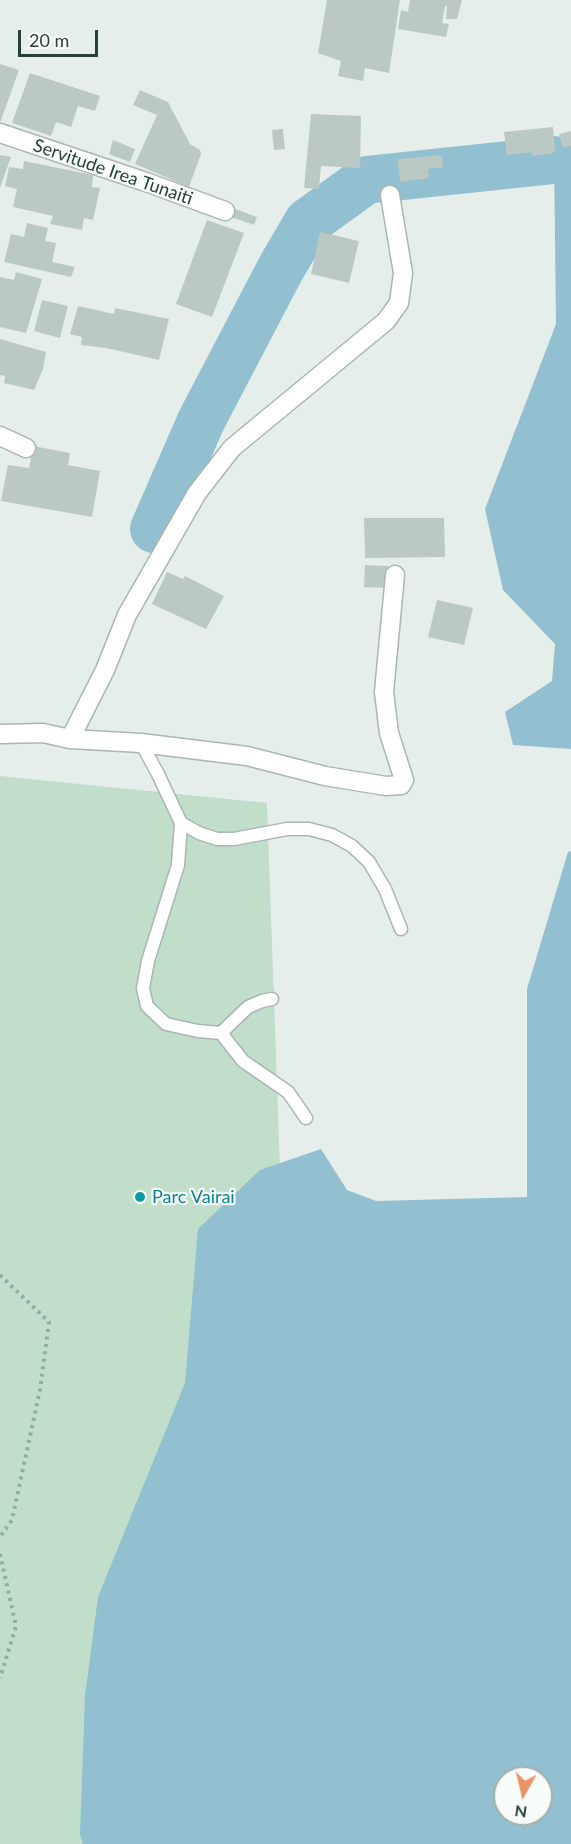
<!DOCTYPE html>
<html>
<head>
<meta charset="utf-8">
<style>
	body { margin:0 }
	#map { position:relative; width:571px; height:1844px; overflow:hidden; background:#e6eeeb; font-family:Lato,sans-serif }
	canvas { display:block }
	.north { position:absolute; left:493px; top:1766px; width:60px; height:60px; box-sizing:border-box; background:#f7fbf9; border:2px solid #a3b0ad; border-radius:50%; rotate:188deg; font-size:16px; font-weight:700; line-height:24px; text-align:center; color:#26403b }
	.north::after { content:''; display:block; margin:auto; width:21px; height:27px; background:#eb9467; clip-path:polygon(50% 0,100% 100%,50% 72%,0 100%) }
	.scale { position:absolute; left:18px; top:30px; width:80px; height:27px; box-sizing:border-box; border:3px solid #26403b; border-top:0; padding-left:8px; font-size:18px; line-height:21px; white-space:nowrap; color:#26403b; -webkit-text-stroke:4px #f7fbf9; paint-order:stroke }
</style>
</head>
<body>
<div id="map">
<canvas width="571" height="1844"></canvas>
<div class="north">N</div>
<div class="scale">20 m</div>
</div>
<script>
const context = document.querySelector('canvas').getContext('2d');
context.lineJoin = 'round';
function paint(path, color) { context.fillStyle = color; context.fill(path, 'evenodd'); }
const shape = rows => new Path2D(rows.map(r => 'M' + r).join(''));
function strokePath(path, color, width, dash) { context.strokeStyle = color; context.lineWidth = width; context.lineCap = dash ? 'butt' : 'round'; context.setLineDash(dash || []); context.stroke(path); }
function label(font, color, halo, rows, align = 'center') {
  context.font = font + ' Lato,sans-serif'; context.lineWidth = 4.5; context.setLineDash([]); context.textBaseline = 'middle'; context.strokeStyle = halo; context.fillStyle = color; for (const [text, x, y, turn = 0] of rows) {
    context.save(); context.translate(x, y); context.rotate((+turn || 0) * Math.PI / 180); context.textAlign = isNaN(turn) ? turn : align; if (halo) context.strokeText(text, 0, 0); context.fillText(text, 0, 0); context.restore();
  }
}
paint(shape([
	[0,776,267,803,295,1592,339,1844,0,1844]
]), '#c1decb');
paint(shape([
	[571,140,571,749,513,745,505,712,552,681,555,644,503,590,485,509,556,324,554,151],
	[571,851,571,1844,83,1844,80,1834,85,1696,98,1597,185,1383,198,1229,260,1170,321,1149,347,1190,376,1201,527,1197,527,989,568,852],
	[505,1778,541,1778,541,1814,505,1814]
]), '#92c0d0');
strokePath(shape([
	[154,529,201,421,281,268,308,222,366,180,554,160]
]), '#92c0d0', 48);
paint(shape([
	[327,0,400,0,389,73,365,68,363,81,338,76,341,61,318,53],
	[410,0,462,0,457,19,446,19,447,6,445,6,442,23,449,24,446,37,398,29,401,10,408,12],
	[0,64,19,70,0,123],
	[30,73,100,96,95,111,78,106,71,127,56,122,51,136,12,123],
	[140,90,168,102,190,144,200,150,201,154,189,187,135,164,157,115,133,105],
	[311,114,361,116,360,168,321,166,319,189,304,188],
	[553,127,555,151,553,153,532,156,531,152,507,155,504,132],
	[283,129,285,149,274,150,272,130],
	[571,131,571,146,563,148,559,134],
	[113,140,135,149,130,162,109,154],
	[0,155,11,157,0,188],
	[442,155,443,167,428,169,429,178,400,182,398,159],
	[24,161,93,175,92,187,100,188,93,220,84,218,82,230,50,224,53,216,13,207,17,189,5,186,9,167,23,169],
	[230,207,257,217,254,225,226,215],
	[207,220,244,233,212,317,176,304],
	[27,223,48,228,45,241,56,243,52,262,75,267,71,277,4,262,11,234,24,237],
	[320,232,359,241,349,283,311,274],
	[16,272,42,279,26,333,0,327,0,277,14,280],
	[42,300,68,306,60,338,34,331],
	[78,306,114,314,115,308,169,319,159,360,106,348,81,345,82,337,70,334],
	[0,339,46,352,43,369,34,390,4,383,5,376,0,375],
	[33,446,70,453,68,465,100,471,92,517,1,501,8,465,29,468],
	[364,518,444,518,445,557,365,558],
	[365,565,388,566,387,588,364,587],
	[167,572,183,579,185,576,224,596,206,629,152,604],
	[437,600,473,608,464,645,428,637]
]), '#bbc9c5');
const service = shape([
	[141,743,158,774,181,823,199,833,217,839,234,839,287,829,309,829,332,835,352,846,369,862,385,889,401,929],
	[181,823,178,865,148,961,143,988,147,1006,166,1024,198,1031,221,1033,248,1007,262,1001,272,999],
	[221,1033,243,1061,288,1092,306,1118]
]);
const minor = shape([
	[0,133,146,182,225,211],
	[0,436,26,448],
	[0,734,43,733,70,739,105,670,127,615,197,493,232,448,386,321,399,303,403,273,390,195],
	[70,739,141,743,247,756,325,776,386,786,401,785,404,780,389,733,384,692,395,575]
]);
strokePath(service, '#a9b6b3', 15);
strokePath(minor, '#a9b6b3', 21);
strokePath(shape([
	[0,1275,49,1322,40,1390,12,1520,0,1537],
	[0,1554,16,1626,0,1678]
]), '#88b0a7', 4, [3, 4.5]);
strokePath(service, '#fff', 12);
strokePath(minor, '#fff', 18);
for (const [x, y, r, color] of [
	[140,1197,6,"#0f9aa8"]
]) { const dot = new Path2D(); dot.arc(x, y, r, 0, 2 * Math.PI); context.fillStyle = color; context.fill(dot); strokePath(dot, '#f7fbf9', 2); }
label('18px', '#26403b', '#f7fbf9', [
	["Servitude Irea Tunaiti",113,172,19]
]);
label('18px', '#0d838f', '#f7fbf9', [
	["Parc Vairai",152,1197]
], 'left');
</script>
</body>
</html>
